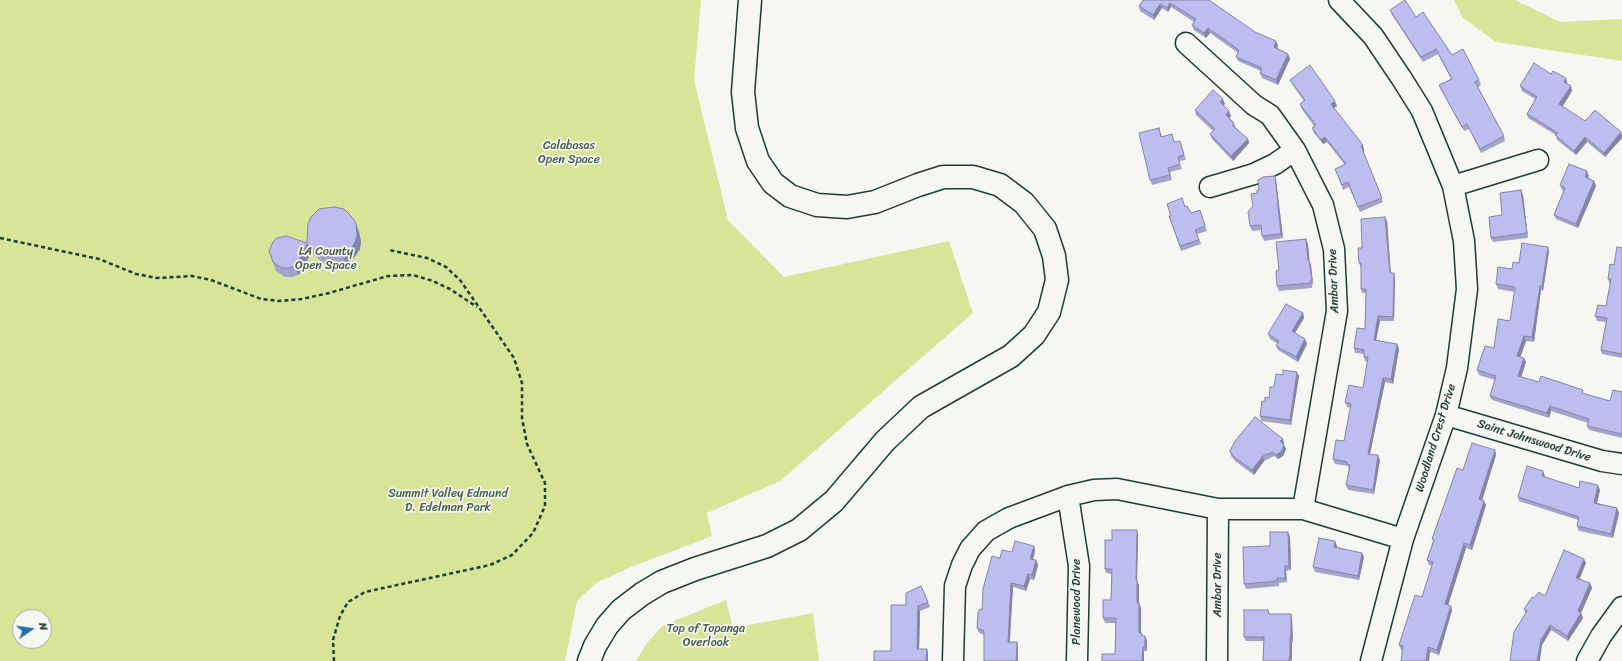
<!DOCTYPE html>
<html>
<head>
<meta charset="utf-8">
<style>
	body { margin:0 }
	#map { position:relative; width:1622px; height:661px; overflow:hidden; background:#f6f6f2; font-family:Sriracha,sans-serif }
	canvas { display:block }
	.north { position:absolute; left:12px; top:609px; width:40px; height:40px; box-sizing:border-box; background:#f6f6f2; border:1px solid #a0aca6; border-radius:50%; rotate:77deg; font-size:11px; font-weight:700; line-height:16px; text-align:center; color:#1f3d34 }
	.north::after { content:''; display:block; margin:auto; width:14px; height:18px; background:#1f6fb2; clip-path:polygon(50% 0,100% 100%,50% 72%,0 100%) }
</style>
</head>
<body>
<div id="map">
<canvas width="1622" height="661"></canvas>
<div class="north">N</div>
</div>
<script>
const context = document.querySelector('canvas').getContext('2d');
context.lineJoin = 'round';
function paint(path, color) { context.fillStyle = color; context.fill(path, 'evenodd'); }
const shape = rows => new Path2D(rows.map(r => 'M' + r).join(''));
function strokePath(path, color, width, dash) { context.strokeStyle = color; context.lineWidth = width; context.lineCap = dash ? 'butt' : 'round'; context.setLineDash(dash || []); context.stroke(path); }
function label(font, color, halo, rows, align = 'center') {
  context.font = font + ' Sriracha,sans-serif'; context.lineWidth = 3.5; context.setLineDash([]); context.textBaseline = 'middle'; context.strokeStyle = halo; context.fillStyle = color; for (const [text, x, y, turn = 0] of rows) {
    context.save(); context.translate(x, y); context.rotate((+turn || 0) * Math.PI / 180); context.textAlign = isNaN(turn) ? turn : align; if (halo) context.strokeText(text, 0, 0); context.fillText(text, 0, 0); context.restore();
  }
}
paint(shape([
	[0,0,701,0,694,80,728,220,784,277,949,241,973,313,780,481,707,513,712,536,631,567,598,582,583,595,577,601,565,661,0,661],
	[20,617,44,617,44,641,20,641],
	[1454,0,1515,0,1560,22,1622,19,1622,61,1496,42,1463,18],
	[726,600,733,628,813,613,819,661,636,661,647,643,662,626]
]), '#d8e497');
const minor = shape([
	[1339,0,1373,36,1402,79,1422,111,1453,186,1464,241,1467,289,1457,368,1446,415,1403,539,1371,661],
	[1186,43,1254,105,1270,115,1295,150,1323,205,1334,249,1337,311,1303,509],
	[1453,186,1538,160],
	[1210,187,1254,174,1275,164,1295,150],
	[1446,415,1602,461,1622,464],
	[1068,496,1079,566,1077,661],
	[953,661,955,586,962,565,970,549,986,531,1009,518,1068,496,1094,490,1117,489,1218,509,1303,509,1403,539],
	[1217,661,1218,509],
	[1587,661,1601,636,1622,607]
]);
const major = shape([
	[589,661,595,646,607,626,621,610,642,594,662,582,695,569,767,546,799,530,834,501,885,441,921,407,1011,356,1034,335,1049,312,1057,280,1054,256,1045,229,1024,203,1000,185,973,177,943,177,918,185,875,202,847,207,817,205,790,196,773,183,758,161,747,128,743,92,750,0]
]);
strokePath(minor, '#1f3d34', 23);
strokePath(major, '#1f3d34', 25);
strokePath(shape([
	[0,238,99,259,136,274,157,278,192,276,211,280,261,299,278,301,302,299,329,293,388,276,413,275,433,281,450,289,477,307],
	[334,661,333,640,340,616,348,602,365,592,490,565,512,555,533,533,545,506,545,483,527,444,522,418,522,383,514,358,460,280,446,267,427,258,389,250]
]), '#1f3d34', 2.5, [4, 3]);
strokePath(minor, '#f6f6f2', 20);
strokePath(major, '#f6f6f2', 22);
paint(shape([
	[1143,0,1209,0,1255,32,1278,46,1277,49,1288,54,1290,59,1278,85,1262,78,1260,73,1261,71,1238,61,1236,57,1238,53,1210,33,1206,38,1194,30,1192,25,1194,22,1171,7,1168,12,1162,8,1154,20,1140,11,1139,6],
	[1390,10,1416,17,1452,55,1479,80,1481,85,1478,87,1504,136,1505,141,1481,153,1469,129,1464,131,1441,90,1439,85,1451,79,1438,54,1423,62,1392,15],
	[1551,74,1566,78,1567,83,1567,84,1571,86,1572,91,1562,107,1585,121,1622,134,1622,138,1605,157,1587,142,1576,155,1557,140,1556,135,1528,118,1527,114,1535,99,1522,91,1520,86],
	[1290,80,1337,106,1334,108,1364,150,1363,151,1383,202,1360,212,1349,187,1343,190,1335,169,1345,165,1327,142,1323,144,1314,133,1312,128,1314,126,1301,108,1300,104,1304,101,1292,84],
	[1225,104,1223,106,1231,116,1229,118,1234,123,1236,128,1248,139,1249,143,1233,161,1212,139,1210,134,1213,131,1196,115,1195,110],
	[1159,128,1162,137,1174,142,1180,141,1186,160,1179,161,1182,169,1170,172,1172,180,1152,185,1150,180],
	[1275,176,1276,180,1283,238,1264,241,1262,236,1261,230,1252,231,1250,226,1257,193,1259,190],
	[1589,176,1588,178,1594,181,1596,186,1578,228,1556,219,1554,215,1564,191,1562,190,1560,185],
	[1521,190,1523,195,1528,238,1493,242,1491,238,1502,215],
	[1186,207,1191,213,1200,210,1207,231,1197,234,1201,244,1181,251,1169,216],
	[1387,221,1391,273,1395,278,1394,321,1380,321,1376,340,1397,344,1399,349,1393,384,1385,382,1370,454,1380,460,1374,494,1348,490,1346,485,1349,469,1348,466,1335,464,1333,459,1344,441,1351,408,1347,407,1345,402,1363,388,1368,362,1365,361,1364,357,1364,354,1355,353,1354,348,1365,329,1366,293,1362,293,1361,289,1361,268,1359,263,1362,248],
	[359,232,361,242,360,249,354,258,346,264,334,266,326,265,311,253,302,271,298,275,292,277,285,277,276,271,269,251],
	[1306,239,1308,244,1309,260,1311,265,1313,284,1312,285,1312,288,1279,291,1277,286,1279,270],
	[1622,248,1622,358,1602,354,1601,350,1606,322,1597,321,1595,316,1606,306,1611,284,1609,283,1608,279],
	[1549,251,1543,291,1541,290,1534,342,1526,341,1520,357,1526,362,1521,377,1610,401,1622,392,1622,438,1589,430,1587,426,1588,423,1551,411,1549,418,1492,400,1490,396,1495,380,1479,375,1477,370,1494,348,1510,321,1515,292,1498,289,1496,284,1519,263],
	[1303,313,1304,318,1295,333,1305,339,1307,344,1298,362,1278,350,1276,346,1278,344,1270,339,1268,334],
	[1299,376,1291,425,1261,421,1260,416,1265,402,1269,398,1274,387],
	[1284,443,1284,444,1286,449,1283,456,1278,459,1274,456,1264,461,1254,475,1235,461,1231,456,1230,451],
	[1495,450,1496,455,1482,500,1484,501,1486,505,1472,550,1466,548,1448,605,1451,606,1452,610,1439,655,1430,652,1401,650,1399,645,1422,597,1432,566,1429,565,1427,560,1433,541,1432,539,1463,470],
	[1545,476,1545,477,1579,488,1600,490,1597,503,1617,508,1619,513,1613,538,1579,531,1577,526,1578,520,1519,501,1518,497],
	[1288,532,1290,537,1291,570,1286,571,1287,582,1279,583,1279,586,1246,589,1244,584,1270,546],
	[1138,535,1137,581,1139,585,1139,603,1141,608,1141,633,1143,636,1145,636,1147,641,1147,651,1115,654,1116,623,1105,623,1103,618,1111,600,1112,574,1106,573,1105,569,1112,540],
	[1034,546,1035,551,1033,560,1036,560,1038,565,1034,580,1030,579,1026,591,1013,587,1010,642,1017,642,1018,647,979,633,977,628,982,610,1000,558],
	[1337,546,1336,547,1362,553,1364,557,1359,580,1315,572,1313,567],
	[1586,563,1579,579,1592,588,1581,613,1583,618,1568,641,1551,630,1542,645,1526,614,1524,609,1534,598,1545,596],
	[928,602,930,607,920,611,919,649,927,649,928,654,928,661,874,661,891,651,906,605],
	[1268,610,1270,614,1291,614,1292,619,1293,642,1292,642,1292,661,1263,661,1264,641,1246,641,1244,637]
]), '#a3a3ce');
paint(shape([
	[1170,3,1171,7,1168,12,1167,8],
	[1160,4,1162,8,1154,20,1153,15],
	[1208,28,1210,33,1206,38,1204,33],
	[1276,41,1278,46,1275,52,1274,47],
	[1288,54,1290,59,1278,85,1276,80],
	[1566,78,1567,83,1565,86,1564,82],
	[1571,86,1572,91,1561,109,1559,104],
	[1223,99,1225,104,1222,107,1220,102],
	[1335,101,1337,106,1333,109,1331,104],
	[1229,111,1231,116,1228,120,1226,115],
	[1621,132,1622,138,1605,157,1604,153],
	[1325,137,1327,142,1323,144,1321,140],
	[1585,137,1587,142,1576,155,1574,151],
	[1248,139,1249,143,1233,161,1231,156],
	[1363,145,1364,150,1362,151,1361,146],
	[1587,171,1589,176,1586,182,1585,177],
	[1275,176,1276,180,1283,238,1281,234],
	[1594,181,1596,186,1578,228,1576,224],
	[1521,190,1523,195,1528,238,1527,233],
	[1385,217,1387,221,1391,278,1390,273],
	[356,223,359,232,361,242,360,249,354,258,346,264,343,255],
	[1306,239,1308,244,1310,265,1308,260],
	[307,244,311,253,302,271,298,275,294,266],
	[1548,247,1549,251,1543,291,1542,286],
	[1309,260,1311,265,1313,284,1312,280],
	[1394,273,1395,278,1394,321,1393,317],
	[1540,286,1541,290,1534,342,1532,337],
	[1303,313,1304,318,1293,336,1292,331],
	[1378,316,1380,321,1375,345,1374,340],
	[1524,336,1526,341,1519,361,1517,356],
	[1305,339,1307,344,1298,362,1296,357],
	[1397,344,1399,349,1393,384,1391,379],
	[1524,358,1526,362,1520,381,1518,376],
	[1297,372,1299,376,1291,425,1290,420],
	[1383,378,1385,382,1369,458,1368,454],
	[1550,406,1551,411,1549,418,1547,413],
	[1283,439,1284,443,1282,446,1280,441],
	[1284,445,1286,449,1283,456,1278,459,1276,455],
	[1495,450,1496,455,1481,504,1479,499],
	[1378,455,1380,460,1374,494,1373,490],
	[1263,456,1264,461,1254,475,1252,470],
	[1543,471,1545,476,1543,481,1542,476],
	[1598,485,1600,490,1596,507,1594,503],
	[1484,501,1486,505,1472,550,1470,545],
	[1617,508,1619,513,1613,538,1611,534],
	[1137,530,1138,535,1137,581,1139,585,1139,608,1137,603,1136,580],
	[1288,532,1290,537,1291,570,1289,566],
	[1335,541,1337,546,1336,551,1334,547],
	[1464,543,1466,548,1447,609,1445,604],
	[1034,546,1035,551,1032,563,1030,559],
	[1362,553,1364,557,1359,580,1358,576],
	[1584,559,1586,563,1578,583,1576,578],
	[1036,560,1038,565,1034,580,1032,575],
	[1285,566,1286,571,1287,582,1285,578],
	[1028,574,1030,579,1026,591,1024,586],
	[1011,583,1013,587,1009,647,1008,642],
	[1590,583,1592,588,1581,613,1583,618,1568,641,1567,636,1578,611],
	[1139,603,1141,608,1141,638,1139,633],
	[918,606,920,611,919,654,917,649],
	[1451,606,1452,610,1439,655,1437,650],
	[1291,614,1292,619,1293,642,1291,637],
	[1550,625,1551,630,1542,645,1540,661,1537,661,1541,640],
	[1145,636,1147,641,1147,651,1145,647],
	[1290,637,1292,642,1292,661,1290,657],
	[1017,642,1018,647,1018,661,1016,661],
	[1143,647,1144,651,1144,661,1142,661],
	[1428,647,1430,652,1429,661,1426,661],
	[927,649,928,654,928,661,926,661]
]), '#8484a7');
const building = shape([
	[1143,0,1209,0,1255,32,1276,41,1274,47,1288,54,1276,80,1260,73,1262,68,1236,57,1239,50,1208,28,1204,33,1192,25,1196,19,1170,3,1167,8,1160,4,1153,15,1139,6,1143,0],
	[1405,0,1416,17,1423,12,1452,55,1463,49,1479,80,1475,82,1504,136,1480,149,1467,124,1462,127,1439,85,1452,79,1436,49,1421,57,1390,10,1405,0],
	[1534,63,1551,74,1553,71,1566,78,1564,82,1571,86,1559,104,1585,121,1595,110,1621,132,1604,153,1585,137,1574,151,1555,135,1558,133,1527,114,1537,97,1520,86,1534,63],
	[1310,65,1335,101,1331,104,1363,145,1361,146,1382,198,1358,207,1348,182,1342,185,1335,169,1346,164,1325,137,1321,140,1312,128,1316,125,1300,104,1305,100,1290,80,1310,65],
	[1213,90,1223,99,1220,102,1229,111,1226,115,1234,123,1232,125,1248,139,1231,156,1210,134,1215,129,1195,110,1213,90],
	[1159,128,1161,137,1172,134,1174,142,1180,141,1184,155,1178,157,1180,164,1168,168,1170,175,1150,180,1139,133,1159,128],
	[1569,164,1587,171,1585,177,1594,181,1576,224,1554,215,1565,188,1560,185,1569,164],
	[1275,176,1281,234,1262,236,1261,225,1250,226,1248,212,1253,206,1251,194,1257,193,1257,190,1259,190,1258,180,1263,177,1275,176],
	[1521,190,1527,233,1491,238,1489,217,1502,215,1500,193,1521,190],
	[1182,198,1185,207,1187,206,1191,213,1200,210,1205,226,1195,230,1199,240,1180,246,1169,216,1171,216,1167,204,1182,198],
	[334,207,344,209,351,216,356,223,357,233,356,240,351,249,343,255,331,257,323,256,307,244,298,262,294,266,289,268,282,268,273,262,269,251,273,242,277,238,286,236,307,243,308,224,311,217,319,209,334,207],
	[1385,217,1390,273,1394,273,1393,317,1378,316,1374,340,1397,344,1391,379,1383,378,1368,454,1378,455,1373,490,1346,485,1350,465,1347,464,1347,462,1333,459,1336,440,1344,441,1351,404,1345,402,1349,385,1363,388,1368,357,1364,357,1364,350,1354,348,1357,328,1365,329,1366,289,1361,289,1361,263,1359,263,1358,248,1362,248,1361,219,1385,217],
	[1306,239,1308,260,1309,260,1312,280,1310,280,1311,283,1277,286,1276,271,1279,270,1276,242,1306,239],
	[1522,243,1548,247,1542,286,1540,286,1532,337,1524,336,1517,356,1524,358,1518,376,1539,382,1541,376,1583,390,1582,393,1610,401,1613,390,1622,392,1622,434,1587,426,1589,419,1550,406,1547,413,1490,396,1496,376,1477,370,1485,346,1494,348,1498,319,1510,321,1515,287,1496,284,1498,267,1512,269,1513,262,1519,263,1522,243],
	[1617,247,1622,248,1622,354,1601,350,1607,318,1595,316,1598,305,1606,306,1611,279,1608,279,1610,264,1614,265,1617,247],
	[1286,304,1303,313,1292,331,1305,339,1296,357,1276,346,1279,341,1268,334,1286,304],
	[1283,370,1297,372,1290,420,1260,416,1262,401,1265,402,1265,397,1269,398,1270,387,1274,387,1276,374,1283,375,1283,370],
	[1255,417,1283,439,1280,441,1284,445,1282,451,1276,455,1273,452,1263,456,1252,470,1234,457,1230,451,1235,441,1255,417],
	[1472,443,1495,450,1479,499,1484,501,1470,545,1464,543,1445,604,1451,606,1437,650,1428,647,1426,661,1401,661,1403,646,1399,645,1415,595,1422,597,1433,562,1427,560,1434,540,1432,539,1457,468,1463,470,1472,443],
	[1527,466,1543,471,1542,476,1579,488,1580,481,1598,485,1594,503,1617,508,1611,534,1577,526,1579,517,1518,497,1527,466],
	[1112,530,1137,530,1136,580,1137,580,1137,603,1139,603,1139,633,1142,633,1142,636,1145,636,1145,647,1143,647,1142,661,1102,661,1102,654,1115,654,1116,618,1103,618,1103,600,1111,600,1112,569,1105,569,1105,540,1112,540,1112,530],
	[1270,532,1288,532,1289,566,1285,566,1285,578,1277,578,1277,581,1244,584,1243,547,1270,546,1270,532],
	[1319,538,1335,541,1334,547,1362,553,1358,576,1313,567,1319,538],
	[1015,541,1034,546,1030,559,1036,560,1032,575,1028,574,1024,586,1011,583,1008,642,1017,642,1016,661,984,661,984,631,977,628,978,612,980,609,982,610,983,589,992,556,1000,558,1002,550,1012,552,1015,541],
	[1564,550,1584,559,1576,578,1590,583,1578,611,1581,613,1567,636,1550,625,1541,640,1537,661,1510,661,1514,632,1527,611,1524,609,1532,597,1534,598,1539,592,1545,596,1564,550],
	[921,586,928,602,918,606,917,649,927,649,926,661,874,661,874,651,891,651,891,605,906,605,906,593,921,586],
	[1244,610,1268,610,1269,614,1291,614,1291,637,1290,637,1290,657,1289,657,1289,661,1263,661,1264,637,1244,637,1244,610]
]);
paint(building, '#bdbdef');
strokePath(building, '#8484a7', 1);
label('12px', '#445e48', '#f6f6f2', [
	["Calabasas",569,146],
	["Open Space",569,160],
	["LA County",326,252],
	["Open Space",326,266],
	["Summit Valley Edmund",448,494],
	["D. Edelman Park",448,508],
	["Top of Topanga",706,629],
	["Overlook",706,643]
]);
label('12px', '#1f3d34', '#f6f6f2', [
	["Ambar Drive",1334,281,-92],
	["Woodland Crest Drive",1436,438,-73],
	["Saint Johnswood Drive",1534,441,17],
	["Ambar Drive",1218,585,-90],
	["Planewood Drive",1077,602,-90]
]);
</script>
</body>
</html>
